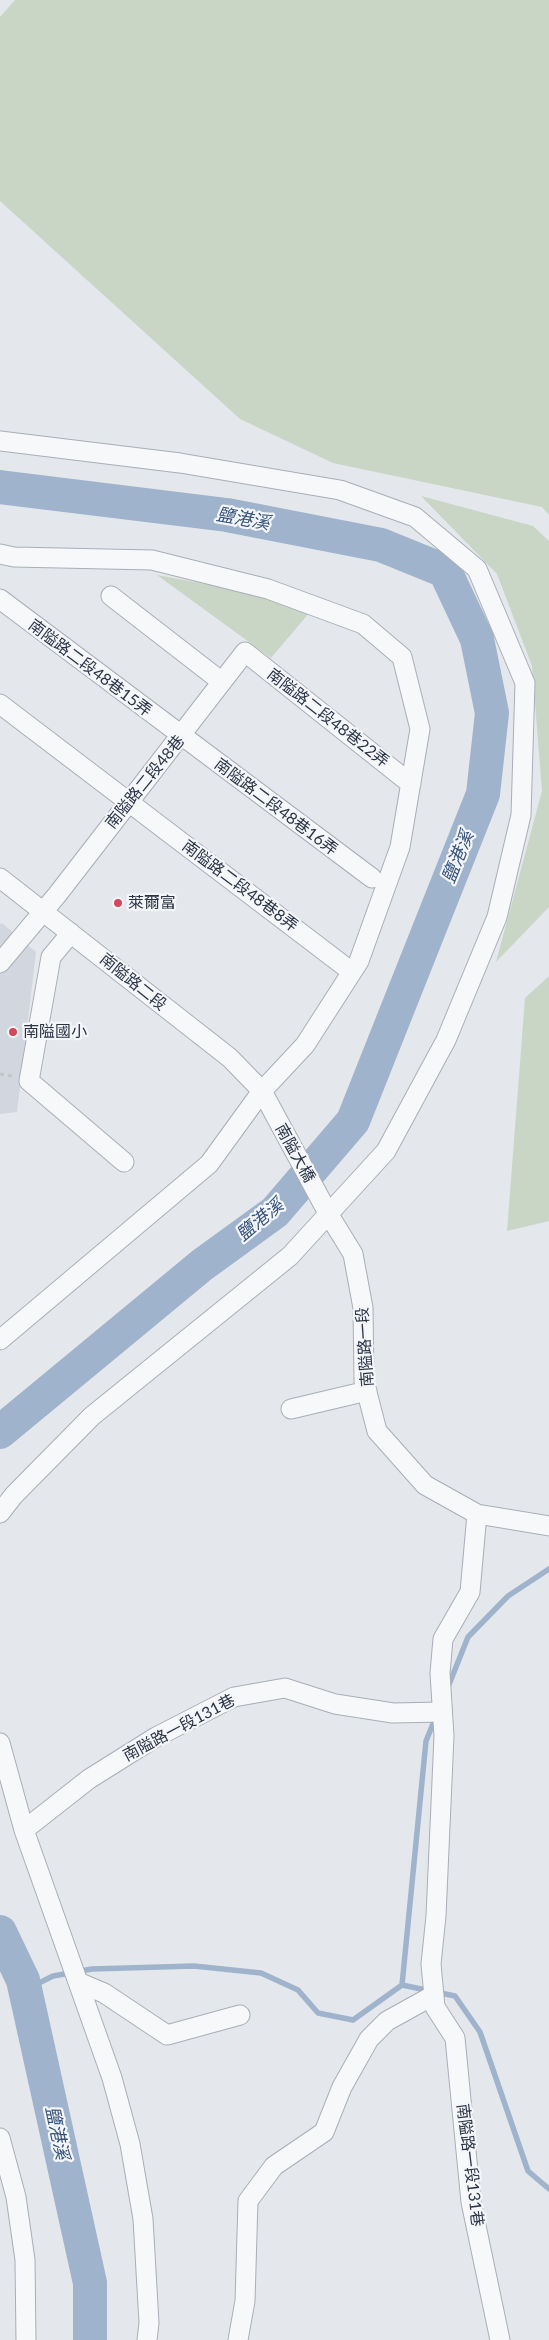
<!DOCTYPE html>
<html>
<head>
<meta charset="utf-8">
<style>
	body { margin:0 }
	canvas { display:block; background:#e4e7ec }
</style>
</head>
<body>
<canvas width="549" height="2340"></canvas>
<script>
const context = document.querySelector('canvas').getContext('2d');
context.lineJoin = 'round';
function paint(path, color) { context.fillStyle = color; context.fill(path, 'evenodd'); }
const shape = rows => new Path2D(rows.map(r => 'M' + r).join(''));
function strokePath(path, color, width, dash) { context.strokeStyle = color; context.lineWidth = width; context.lineCap = dash ? 'butt' : 'round'; context.setLineDash(dash || []); context.stroke(path); }
function label(font, color, halo, rows, align = 'center') {
  context.font = font + ' Lato,"Noto Sans TC",sans-serif'; context.lineWidth = 4.5; context.setLineDash([]); context.textBaseline = 'middle'; context.strokeStyle = halo; context.fillStyle = color; for (const [text, x, y, turn = 0] of rows) {
    context.save(); context.translate(x, y); context.rotate((+turn || 0) * Math.PI / 180); context.textAlign = isNaN(turn) ? turn : align; if (halo) context.strokeText(text, 0, 0); context.fillText(text, 0, 0); context.restore();
  }
}
paint(shape([
	[2,923,36,952,17,1112,0,1114,0,924]
]), '#d2d6de');
paint(shape([
	[15,0,549,0,549,515,542,507,333,463,240,419,0,201,0,17],
	[421,496,533,526,549,541,549,907,496,962,542,791,532,666,497,574],
	[157,575,238,590,310,612,271,658],
	[549,976,549,1221,507,1231,525,998]
]), '#c9d6c5');
strokePath(shape([
	[448,1687,468,1637,508,1596,549,1569],
	[402,1985,426,1741,437,1714],
	[25,1990,53,1976,92,1969,194,1966,261,1973,298,1990,318,2013,353,2020,402,1985,455,1996,480,2032,528,2171,549,2189]
]), '#9fb4cc', 5.5);
strokePath(shape([
	[0,487,227,515,381,545,445,571,477,639,492,713,483,794,353,1121,275,1212,202,1265,0,1432],
	[0,1932,23,1980,90,2283,90,2340]
]), '#9fb4cc', 34);
const minor = shape([
	[0,441,180,463,340,490,415,517,477,569,525,683,521,815,497,917,446,1040,386,1151,290,1256,92,1416,14,1495,0,1513],
	[0,554,14,557,152,560,268,589,363,624,402,657,420,729,400,847,359,961,305,1045,262,1091,209,1164,0,1340],
	[111,596,222,682],
	[0,599,372,878],
	[0,704,352,972],
	[0,878,230,1058,262,1091,329,1215,353,1254,363,1308,364,1381,377,1431,425,1485,477,1514,549,1526],
	[71,933,51,957,29,1081,124,1162],
	[0,963,57,895,245,652,411,784],
	[291,1409,367,1391],
	[477,1514,470,1592,443,1639,440,1673,444,1736,436,1916,431,1964,435,2007,455,2038,471,2202,500,2340],
	[0,1743,24,1830,112,2078,130,2144,143,2219,149,2323,147,2340],
	[24,1830,89,1779,156,1737,234,1697,285,1688,335,1704,393,1713,442,1712],
	[78,1982,104,1993,167,2035,240,2015],
	[0,2138,16,2197,25,2260,26,2340],
	[238,2340,245,2301,248,2201,274,2166,324,2132,342,2087,369,2039,387,2021,434,1995]
]);
strokePath(minor, '#a9aeb7', 21);
strokePath(shape([
	[0,1074,12,1076]
]), '#c2c5cb', 3, [4, 4]);
strokePath(minor, '#f7f8fa', 19);
for (const [x, y, r, color] of [
	[118,903,5,"#d1495b"],
	[13,1032,5,"#d1495b"]
]) { const dot = new Path2D(); dot.arc(x, y, r, 0, 2 * Math.PI); context.fillStyle = color; context.fill(dot); strokePath(dot, '#f4f6f9', 2); }
label('16px', '#2b3445', '#f4f6f9', [
	["南隘路二段48巷15弄",90,668,37],
	["南隘路二段48巷22弄",328,718,38],
	["南隘路二段48巷",145,782,-51],
	["南隘路二段48巷16弄",276,807,37],
	["南隘路二段48巷8弄",240,886,37],
	["南隘路二段",133,982,39],
	["南隘大橋",295,1153,61],
	["南隘路一段",365,1347,-94],
	["南隘路一段131巷",179,1728,-28],
	["南隘路一段131巷",470,2165,83]
]);
label('16px', '#2b3445', '#f4f6f9', [
	["萊爾富",128,903],
	["南隘國小",23,1032]
], 'left');
label('italic 18px', '#34527a', '#f4f6f9', [
	["鹽港溪",243,519,10],
	["鹽港溪",458,857,-68],
	["鹽港溪",260,1220,-40],
	["鹽港溪",57,2133,78]
]);
</script>
</body>
</html>
